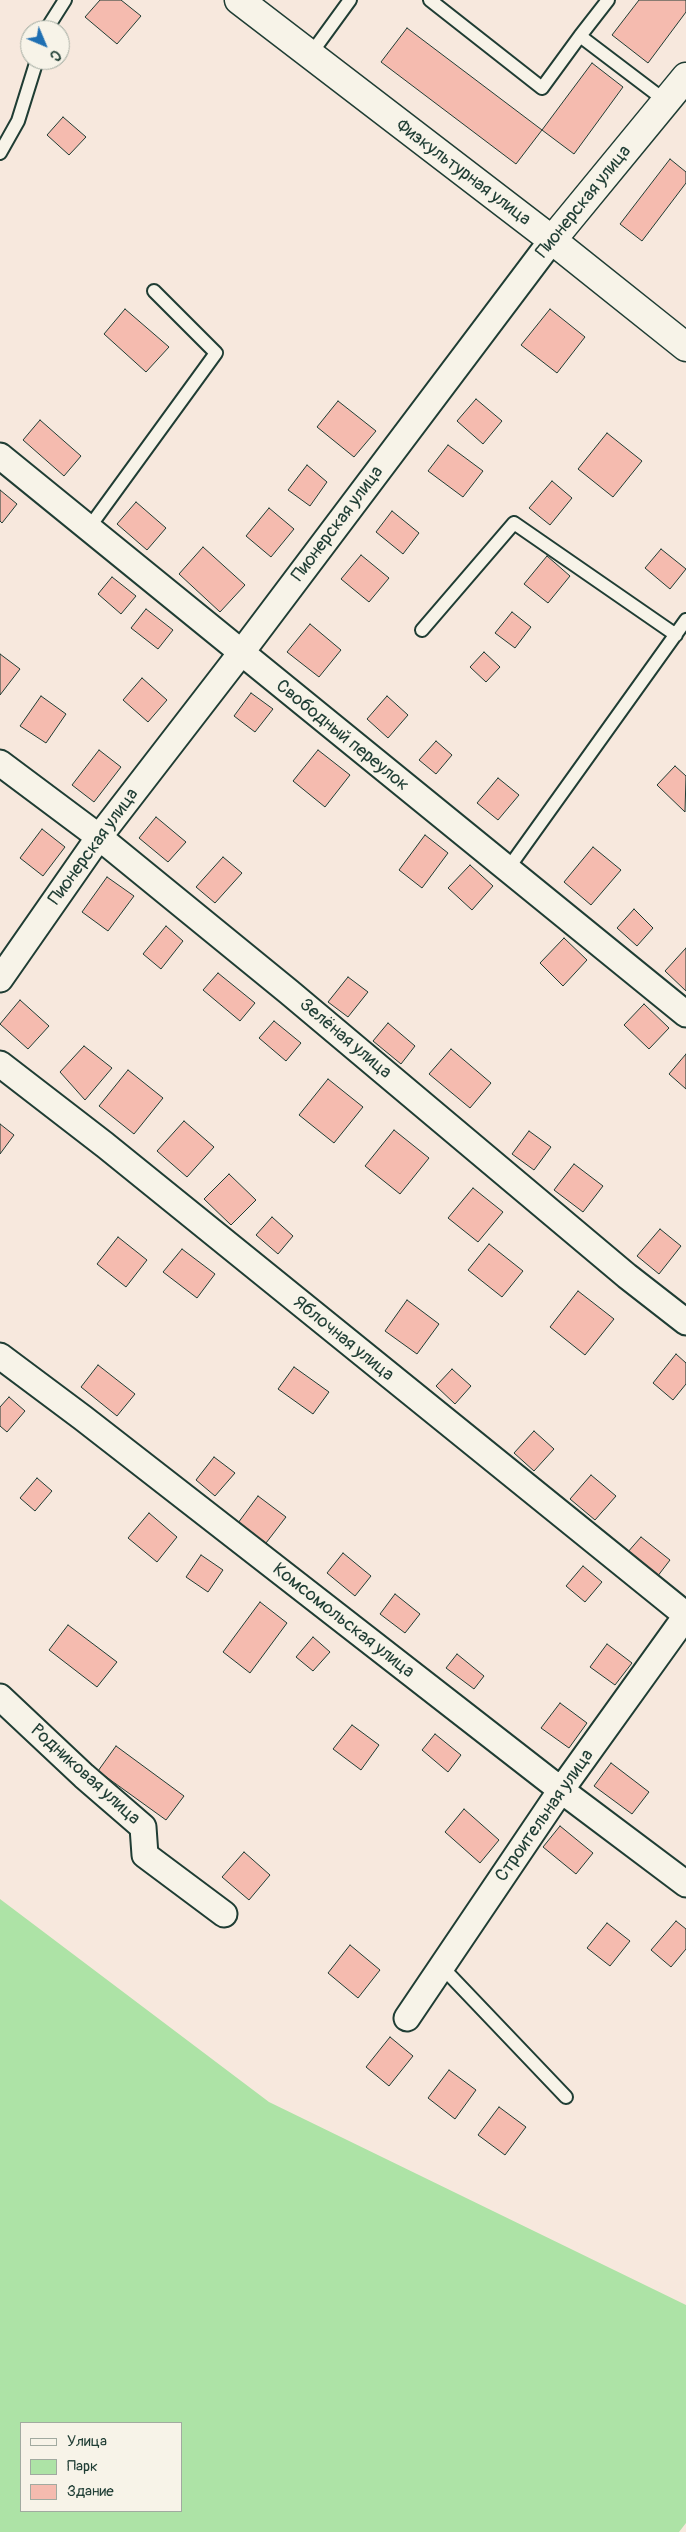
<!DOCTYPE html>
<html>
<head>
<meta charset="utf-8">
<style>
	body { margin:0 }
	#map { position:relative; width:686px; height:2532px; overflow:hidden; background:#f7e8dd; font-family:Pangolin,sans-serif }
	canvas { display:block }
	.legend { position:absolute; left:20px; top:2422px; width:162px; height:90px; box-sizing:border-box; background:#f7f3e8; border:1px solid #a1aaa0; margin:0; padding:6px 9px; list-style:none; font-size:15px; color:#1f3d34 }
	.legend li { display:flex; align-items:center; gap:10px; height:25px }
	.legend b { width:25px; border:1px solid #a1aaa0 }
	.north { position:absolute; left:20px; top:20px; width:50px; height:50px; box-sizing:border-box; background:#f7f3e8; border:1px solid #a1aaa0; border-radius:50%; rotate:135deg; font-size:14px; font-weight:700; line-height:20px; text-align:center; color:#1f3d34 }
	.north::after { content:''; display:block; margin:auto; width:18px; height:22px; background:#1f6fb2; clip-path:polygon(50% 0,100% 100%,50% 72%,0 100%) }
</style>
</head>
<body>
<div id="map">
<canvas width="686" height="2532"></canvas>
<ul class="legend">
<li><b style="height:6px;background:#f7f3e8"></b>Улица</li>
<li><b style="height:14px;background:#ade3a6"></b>Парк</li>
<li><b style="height:14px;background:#f5bbaf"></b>Здание</li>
</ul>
<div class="north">С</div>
</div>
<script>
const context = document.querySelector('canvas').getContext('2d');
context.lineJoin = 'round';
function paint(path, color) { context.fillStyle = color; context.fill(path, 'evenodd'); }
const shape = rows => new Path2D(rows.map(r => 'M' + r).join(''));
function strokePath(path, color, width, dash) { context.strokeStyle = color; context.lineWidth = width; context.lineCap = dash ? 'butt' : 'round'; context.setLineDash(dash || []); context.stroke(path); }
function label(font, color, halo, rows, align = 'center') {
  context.font = font + ' Pangolin,sans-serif'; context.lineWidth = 4; context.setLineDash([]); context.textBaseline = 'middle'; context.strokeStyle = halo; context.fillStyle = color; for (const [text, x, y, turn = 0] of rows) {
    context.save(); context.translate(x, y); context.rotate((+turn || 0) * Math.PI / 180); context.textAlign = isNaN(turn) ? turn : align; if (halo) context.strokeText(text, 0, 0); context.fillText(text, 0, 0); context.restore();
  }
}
paint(shape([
	[0,1899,269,2102,686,2305,686,2523,679,2532,0,2532],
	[21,2423,181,2423,181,2511,21,2511]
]), '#ade3a6');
const building = shape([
	[100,0,121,0,141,16,117,44,85,17,100,0],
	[639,0,686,0,686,12,648,63,612,35,639,0],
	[407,28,542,130,516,164,381,62,407,28],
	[592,63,623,87,574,154,542,130,592,63],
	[63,117,86,137,69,155,47,135,63,117],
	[670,159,686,172,686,183,642,241,620,224,670,159],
	[125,309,169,347,146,372,104,334,125,309],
	[550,309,585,337,557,373,521,345,550,309],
	[476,399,502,421,483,444,457,421,476,399],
	[338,401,376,431,354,457,317,427,338,401],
	[40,420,81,456,64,476,23,440,40,420],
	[607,433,642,461,613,497,578,469,607,433],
	[448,445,483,471,463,497,428,471,448,445],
	[307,465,327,482,310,506,288,490,307,465],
	[552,481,572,498,550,525,529,508,552,481],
	[0,490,17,504,2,523,0,521,0,490],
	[136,502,166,528,147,550,117,524,136,502],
	[269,508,294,529,271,557,246,536,269,508],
	[392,511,419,533,403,554,376,532,392,511],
	[203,547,245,585,220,612,179,574,203,547],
	[661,549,686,569,670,589,645,568,661,549],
	[361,555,389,578,369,602,341,579,361,555],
	[547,556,570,576,548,603,524,584,547,556],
	[112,577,136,596,121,614,98,594,112,577],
	[146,609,173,630,158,649,131,628,146,609],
	[512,612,531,627,515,648,495,633,512,612],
	[310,624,341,650,319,677,287,652,310,624],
	[484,652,500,667,486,682,470,667,484,652],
	[0,654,20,669,0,695,0,654],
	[142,678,167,700,148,722,123,700,142,678],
	[251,693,273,709,255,732,234,716,251,693],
	[41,696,66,714,46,743,20,726,41,696],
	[387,696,408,715,388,738,367,719,387,696],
	[436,741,452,755,436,774,419,760,436,741],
	[99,750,121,767,94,802,72,785,99,750],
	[318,750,350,775,325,807,293,781,318,750],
	[675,766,686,776,685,812,657,785,675,766],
	[498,778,519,795,498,820,477,803,498,778],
	[156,817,186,842,168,862,139,838,156,817],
	[42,829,65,847,43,876,20,858,42,829],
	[425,835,448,853,422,888,399,870,425,835],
	[593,847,621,870,591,905,564,882,593,847],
	[223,857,242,873,215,903,196,887,223,857],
	[470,865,493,886,472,910,448,888,470,865],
	[107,877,134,896,108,931,82,912,107,877],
	[634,909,653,928,637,946,617,928,634,909],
	[166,926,183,941,161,969,143,954,166,926],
	[564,938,587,960,563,986,540,963,564,938],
	[686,948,686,991,665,971,686,948],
	[218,973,255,1003,240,1021,203,990,218,973],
	[348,977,368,992,348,1017,328,1002,348,977],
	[20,1000,49,1026,28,1049,0,1024,20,1000],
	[644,1004,669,1028,649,1049,624,1025,644,1004],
	[274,1021,301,1043,286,1061,259,1038,274,1021],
	[388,1023,415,1046,401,1064,373,1041,388,1023],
	[84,1046,112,1068,85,1100,60,1072,84,1046],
	[451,1049,491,1083,470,1108,429,1074,451,1049],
	[686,1054,686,1089,669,1074,686,1054],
	[128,1070,163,1098,134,1134,99,1106,128,1070],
	[328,1079,363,1107,334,1143,299,1115,328,1079],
	[184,1121,214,1147,187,1177,157,1151,184,1121],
	[0,1124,14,1135,0,1154,0,1124],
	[394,1130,429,1158,400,1194,365,1166,394,1130],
	[529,1131,551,1147,534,1170,512,1154,529,1131],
	[574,1164,603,1186,583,1212,554,1190,574,1164],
	[229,1174,256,1200,231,1225,204,1199,229,1174],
	[473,1188,503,1212,478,1242,448,1218,473,1188],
	[272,1217,293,1236,278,1254,256,1235,272,1217],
	[660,1229,681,1246,659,1274,637,1256,660,1229],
	[118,1237,147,1260,126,1287,97,1264,118,1237],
	[489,1244,523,1271,502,1297,468,1270,489,1244],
	[182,1249,215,1274,197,1298,163,1272,182,1249],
	[578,1291,614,1319,585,1355,550,1327,578,1291],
	[407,1300,439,1324,417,1354,385,1331,407,1300],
	[676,1354,686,1363,686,1384,673,1400,653,1383,676,1354],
	[98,1365,135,1394,117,1416,81,1387,98,1365],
	[294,1367,329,1392,313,1414,278,1389,294,1367],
	[452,1369,471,1386,455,1404,436,1386,452,1369],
	[9,1397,25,1411,7,1432,0,1426,0,1407,9,1397],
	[534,1431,554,1449,534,1471,514,1453,534,1431],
	[214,1457,235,1473,215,1496,196,1480,214,1457],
	[591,1475,616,1496,595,1520,570,1499,591,1475],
	[37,1478,52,1491,35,1511,20,1498,37,1478],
	[258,1496,286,1517,266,1543,238,1523,258,1496],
	[149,1513,177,1537,157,1562,128,1538,149,1513],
	[641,1537,670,1560,657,1577,627,1553,641,1537],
	[343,1553,371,1576,355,1596,327,1573,343,1553],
	[201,1555,223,1570,208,1592,186,1577,201,1555],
	[583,1566,602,1582,585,1602,566,1586,583,1566],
	[395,1594,420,1614,405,1633,380,1614,395,1594],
	[260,1602,287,1623,250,1673,223,1652,260,1602],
	[68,1625,117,1662,97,1687,49,1650,68,1625],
	[313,1637,330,1652,313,1671,296,1657,313,1637],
	[607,1644,632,1663,615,1685,590,1667,607,1644],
	[457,1654,484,1676,474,1689,446,1668,457,1654],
	[560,1703,587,1723,569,1748,541,1728,560,1703],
	[352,1725,379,1745,361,1770,333,1749,352,1725],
	[435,1734,461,1755,448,1772,422,1750,435,1734],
	[116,1746,184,1796,166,1820,98,1771,116,1746],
	[611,1763,649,1792,632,1814,594,1786,611,1763],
	[464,1809,499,1840,480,1863,445,1832,464,1809],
	[560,1826,593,1853,576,1874,543,1847,560,1826],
	[244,1852,270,1875,249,1900,222,1877,244,1852],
	[676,1921,686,1929,686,1949,671,1967,651,1950,676,1921],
	[607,1923,630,1941,610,1966,587,1948,607,1923],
	[350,1945,380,1970,358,1998,328,1973,350,1945],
	[390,2037,413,2056,389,2086,366,2067,390,2037],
	[449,2070,476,2090,455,2119,428,2098,449,2070],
	[499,2107,526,2127,505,2155,478,2135,499,2107]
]);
paint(building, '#f5bbaf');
strokePath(building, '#1f3d34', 1);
const service = shape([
	[430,0,542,88,580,36],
	[608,0,580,36,667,102],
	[46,30,65,0],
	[310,55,350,0],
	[0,153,18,121,37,60],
	[88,529,216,353,154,291],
	[422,630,514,523,676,635],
	[507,870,686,620],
	[442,1967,566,2097]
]);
const minor = shape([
	[0,456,686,1014],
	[0,763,99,837,289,992,627,1276,686,1322],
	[0,979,99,837,241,653,552,240],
	[0,1064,105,1145,686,1615],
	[0,1356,83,1418,561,1790,686,1884],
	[0,1697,84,1776,143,1827,145,1855,224,1914],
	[407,2018,561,1790,686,1616]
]);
const tertiary = shape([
	[239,0,552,240,686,347],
	[552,240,686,77]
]);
strokePath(service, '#1f3d34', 16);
strokePath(minor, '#1f3d34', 29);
strokePath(tertiary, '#1f3d34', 31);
strokePath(service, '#f7f3e8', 12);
strokePath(minor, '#f7f3e8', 25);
strokePath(tertiary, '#f7f3e8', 28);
label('18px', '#1f3d34', '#f7f3e8', [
	["Физкультурная улица",463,173,37],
	["Пионерская улица",584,202,-51],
	["Пионерская улица",338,524,-53],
	["Свободный переулок",342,736,39],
	["Пионерская улица",94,847,-54],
	["Зелёная улица",345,1039,40],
	["Яблочная улица",343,1339,39],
	["Комсомольская улица",343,1621,38],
	["Родниковая улица",85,1775,42],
	["Строительная улица",545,1816,-55]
]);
</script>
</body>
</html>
